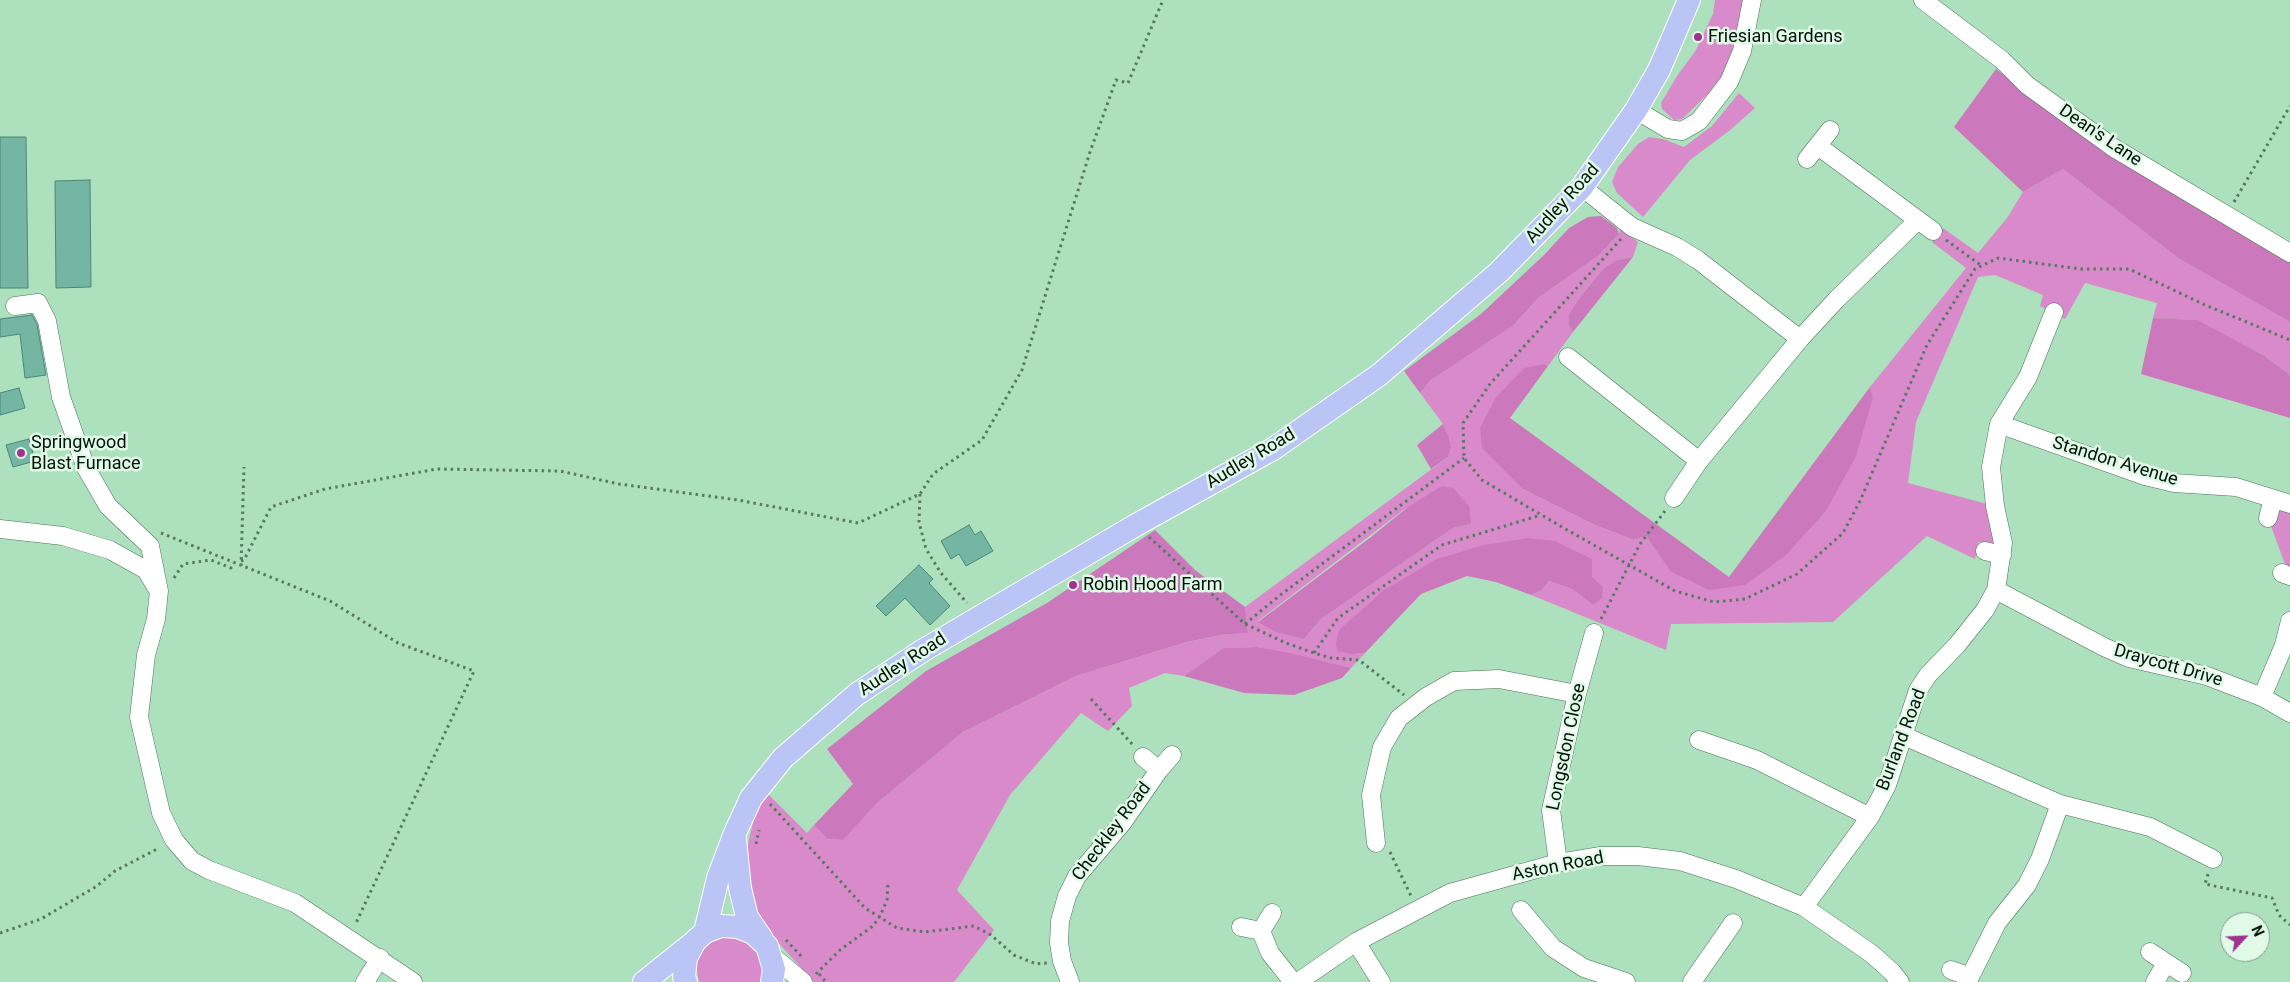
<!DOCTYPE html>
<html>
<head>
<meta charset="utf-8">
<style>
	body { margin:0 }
	#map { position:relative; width:2290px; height:982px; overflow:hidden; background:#ade0bc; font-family:Roboto,sans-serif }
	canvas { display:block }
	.north { position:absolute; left:2220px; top:912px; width:50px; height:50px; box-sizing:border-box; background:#e0fae7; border:1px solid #879e8e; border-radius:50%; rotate:65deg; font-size:14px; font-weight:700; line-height:20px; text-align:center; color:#021408 }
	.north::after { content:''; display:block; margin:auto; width:18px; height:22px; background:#a13291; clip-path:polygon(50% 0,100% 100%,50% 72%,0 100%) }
</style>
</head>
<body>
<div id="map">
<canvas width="2290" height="982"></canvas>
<div class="north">N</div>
</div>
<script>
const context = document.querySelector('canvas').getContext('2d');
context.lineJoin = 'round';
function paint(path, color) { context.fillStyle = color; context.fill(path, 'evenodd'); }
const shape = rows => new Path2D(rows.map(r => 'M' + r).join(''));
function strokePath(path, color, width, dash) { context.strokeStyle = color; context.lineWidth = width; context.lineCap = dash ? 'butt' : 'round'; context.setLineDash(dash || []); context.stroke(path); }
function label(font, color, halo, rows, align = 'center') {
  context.font = font + ' Roboto,sans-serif'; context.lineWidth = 5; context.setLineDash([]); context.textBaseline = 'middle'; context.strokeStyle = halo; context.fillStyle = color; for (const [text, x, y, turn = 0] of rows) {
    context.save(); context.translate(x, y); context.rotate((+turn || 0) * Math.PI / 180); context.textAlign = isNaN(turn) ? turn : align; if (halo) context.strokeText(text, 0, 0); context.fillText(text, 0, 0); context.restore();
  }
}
paint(shape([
	[1715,0,1745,0,1729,65,1712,90,1682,119,1674,120,1662,109,1661,103,1677,76,1696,50,1713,14],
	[1739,93,1755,108,1729,131,1690,160,1643,217,1617,193,1612,182,1618,167,1638,144,1649,137,1663,139,1684,147,1712,126],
	[2063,169,2178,258,2290,322,2290,375,2263,355,2195,320,2153,318,2157,303,2085,283,2065,319,2040,306,2043,295,1995,275,1978,277,1916,422,1908,483,1995,506,2002,550,1979,542,1975,559,1927,536,1833,622,1671,624,1666,650,1531,595,1542,590,1549,581,1572,589,1593,605,1591,566,1437,559,1352,654,1365,653,1351,668,1257,647,1223,648,1184,676,1165,673,1129,688,1132,706,1108,731,1081,713,1010,795,957,890,994,930,954,982,814,982,774,938,757,912,753,902,747,849,755,813,765,791,807,833,814,825,827,839,842,840,877,803,963,732,1076,676,1187,642,1221,635,1248,633,1245,607,1448,457,1451,448,1449,437,1443,424,1420,393,1431,380,1514,325,1538,298,1598,256,1619,234,1620,229,1638,242,1633,257,1617,260,1604,268,1580,297,1569,314,1569,326,1573,332,1548,366,1544,364,1496,397,1523,489,1595,525,1634,540,1646,536,1670,571,1745,585,1873,397,1870,387,1966,268,1932,242,1943,228,1978,253,2007,218,2023,192],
	[1406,508,1471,524,1453,528,1321,619,1304,639,1258,621],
	[2290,497,2290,567,2285,564,2268,518],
	[723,937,734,937,745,940,755,947,764,968,762,982,699,982,696,967,699,957,705,948,713,941]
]), '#d98aca');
paint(shape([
	[1996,69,2084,138,2290,259,2290,322,2178,258,2063,169,2023,192,1954,127],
	[1601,216,1617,228,1619,234,1598,256,1538,298,1514,325,1431,380,1420,393,1404,371,1481,314,1544,255,1569,228,1588,217],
	[1633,257,1573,332,1569,326,1569,314,1580,297,1604,268,1617,260],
	[2153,318,2197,320,2263,355,2290,375,2290,418,2141,374],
	[1544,364,1548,366,1510,418,1729,577,1870,387,1873,397,1856,456,1826,511,1785,556,1745,585,1709,590,1670,571,1646,536,1634,540,1595,525,1523,489,1482,448,1480,428,1496,397,1524,368],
	[1443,424,1449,437,1451,448,1448,457,1431,469,1417,445],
	[1442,486,1453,488,1469,506,1471,524,1453,528,1321,619,1304,639,1276,632,1258,622,1371,537,1408,507],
	[1155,530,1195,570,1245,607,1248,633,1221,635,1187,642,1076,676,963,732,877,803,843,840,827,839,814,825,853,784,827,749,926,671,1047,603],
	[1528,538,1555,541,1592,559,1592,577,1603,587,1602,598,1593,605,1572,589,1549,581,1542,590,1531,595,1496,582,1467,576,1421,594,1365,653,1352,654,1337,651,1336,643,1339,630,1384,590,1437,559,1484,545],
	[1257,647,1289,653,1351,668,1342,678,1294,695,1244,693,1184,676,1223,648]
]), '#cc78bd');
const building = shape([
	[0,137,26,137,28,288,0,288,0,137],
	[90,180,91,287,56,288,55,181,90,180],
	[32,315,37,324,46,375,25,378,20,334,0,337,0,319,32,315],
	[19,388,25,408,0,415,0,393,19,388],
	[29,439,35,461,13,467,6,445,29,439],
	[969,525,975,535,981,531,993,551,966,566,959,554,951,559,941,541,969,525],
	[919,565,933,579,929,583,950,606,930,625,905,598,886,616,876,606,919,565]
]);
paint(building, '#74b6a3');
strokePath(building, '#478876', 1);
const minor = shape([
	[1923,0,2002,60,2027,85,2114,148,2290,253],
	[1636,110,1668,129,1682,131,1699,121,1729,82,1742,51,1752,0],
	[1807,159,1830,130],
	[1582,187,1632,227,1677,247,1698,260,1800,339],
	[1918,220,1933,231],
	[15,306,38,303,47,321,61,397,86,468,108,506,150,546,159,591,156,619,146,655,139,717,161,813,174,840,192,861,209,870,295,903,413,982],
	[1568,357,1699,461],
	[1999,424,2145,476,2174,483,2236,487,2290,504],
	[1674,498,1699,461,1800,339,1836,300,1918,220,1818,146],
	[2268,518,2273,499],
	[0,529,63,536,110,550,146,570,156,587],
	[1985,551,2002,555],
	[2282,573,2290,576],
	[1996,590,2104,647,2129,658,2207,676,2262,697,2290,713],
	[2262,697,2284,645,2290,621],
	[1904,736,2060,804,2150,827,2213,859],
	[1699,740,1757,760,1870,817],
	[1143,757,1159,770],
	[1376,843,1371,795,1382,747,1399,718,1426,697,1454,681,1499,679,1577,694],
	[1558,863,1551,810,1577,694,1594,633],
	[1804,907,1870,817,1887,785,1918,690,1928,675,1957,645,1985,610,1996,590,2003,543,1995,506,1991,467,1999,424,2028,377,2054,312],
	[1521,910,1553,948,1584,968,1626,982],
	[1241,927,1261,931,1272,913],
	[1261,931,1270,953,1293,982],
	[1356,942,1381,982],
	[2150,952,2182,973],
	[771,955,803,982],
	[1951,970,1970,977,1968,982],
	[1970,977,1997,923,2027,885,2040,859,2060,804],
	[365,982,380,958],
	[1070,982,1062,961,1059,943,1060,921,1067,896,1077,876,1123,822,1159,770,1172,755],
	[1298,982,1356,942,1450,893,1558,863,1599,856,1638,856,1680,861,1736,879,1804,907,1872,954,1892,972,1900,982],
	[1692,982,1733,923],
	[2155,982,2166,963]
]);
const major = shape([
	[735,839,740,888,747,917,762,939],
	[705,932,718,878,735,833,751,798,783,758,857,694,922,651,1136,525,1273,449,1379,375,1499,272,1582,187,1636,110,1659,70,1689,0],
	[644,982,694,942],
	[686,982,684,977,686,958,695,941,705,932,721,926,738,927,753,933,767,946,774,969,772,982]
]);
strokePath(minor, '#457555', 19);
strokePath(major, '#fff', 24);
strokePath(shape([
	[2234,202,2290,106],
	[1621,239,1490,384,1463,423,1464,458,1482,480,1562,527,1675,591,1714,602,1745,599,1797,574,1843,533,1860,501,1927,345,1975,269,1998,258,2081,269,2129,269,2203,304,2290,340],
	[1946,240,1982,266],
	[920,494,919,522,926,549,941,573,967,603],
	[161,533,330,601,398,643,474,671,355,925],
	[1149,537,1245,624,1286,643,1314,653,1331,658,1359,660,1404,695],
	[241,561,244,560,271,507,325,489,437,469,560,471,619,484,738,500,858,523,920,494,933,474,982,440,1022,370,1090,152,1116,80,1128,83,1163,0],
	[241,566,244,467],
	[174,578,183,564,211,560,231,568,233,563],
	[1601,619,1640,544,1665,511],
	[1245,624,1279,596,1464,458],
	[1314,653,1338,618,1442,545,1541,515],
	[1091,699,1133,745],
	[770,804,865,908,897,928,925,932,974,926,991,935,1014,955,1036,964,1047,963],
	[756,844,759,830],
	[1390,852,1411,896],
	[2208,874,2205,884,2272,898,2279,915,2290,925],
	[0,933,41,919,97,886,115,871,159,848],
	[786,940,802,957],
	[816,974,840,950,873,926,880,916,887,900,888,882],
	[819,974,826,982]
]), '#577961', 3, [2.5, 4]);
strokePath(minor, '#fff', 18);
strokePath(major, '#bbc5f5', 22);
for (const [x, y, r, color] of [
	[1698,37,5,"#a13291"],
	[21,453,5,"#a13291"],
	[1073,585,5,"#a13291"]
]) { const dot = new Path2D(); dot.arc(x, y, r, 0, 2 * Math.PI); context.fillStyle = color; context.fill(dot); strokePath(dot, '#e0fae7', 2); }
label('18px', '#021408', '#e0fae7', [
	["Friesian Gardens",1708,37],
	["Springwood",31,443],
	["Blast Furnace",31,464],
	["Robin Hood Farm",1083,585]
], 'left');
label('18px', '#021408', '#e0fae7', [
	["Dean's Lane",2100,136,34],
	["Audley Road",1563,204,-48],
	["Audley Road",1251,459,-31],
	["Standon Avenue",2115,462,17],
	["Audley Road",903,665,-33],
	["Draycott Drive",2168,666,16],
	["Burland Road",1902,740,-69],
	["Longsdon Close",1567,747,-78],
	["Checkley Road",1112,832,-53],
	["Aston Road",1558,867,-11]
]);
</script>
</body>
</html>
